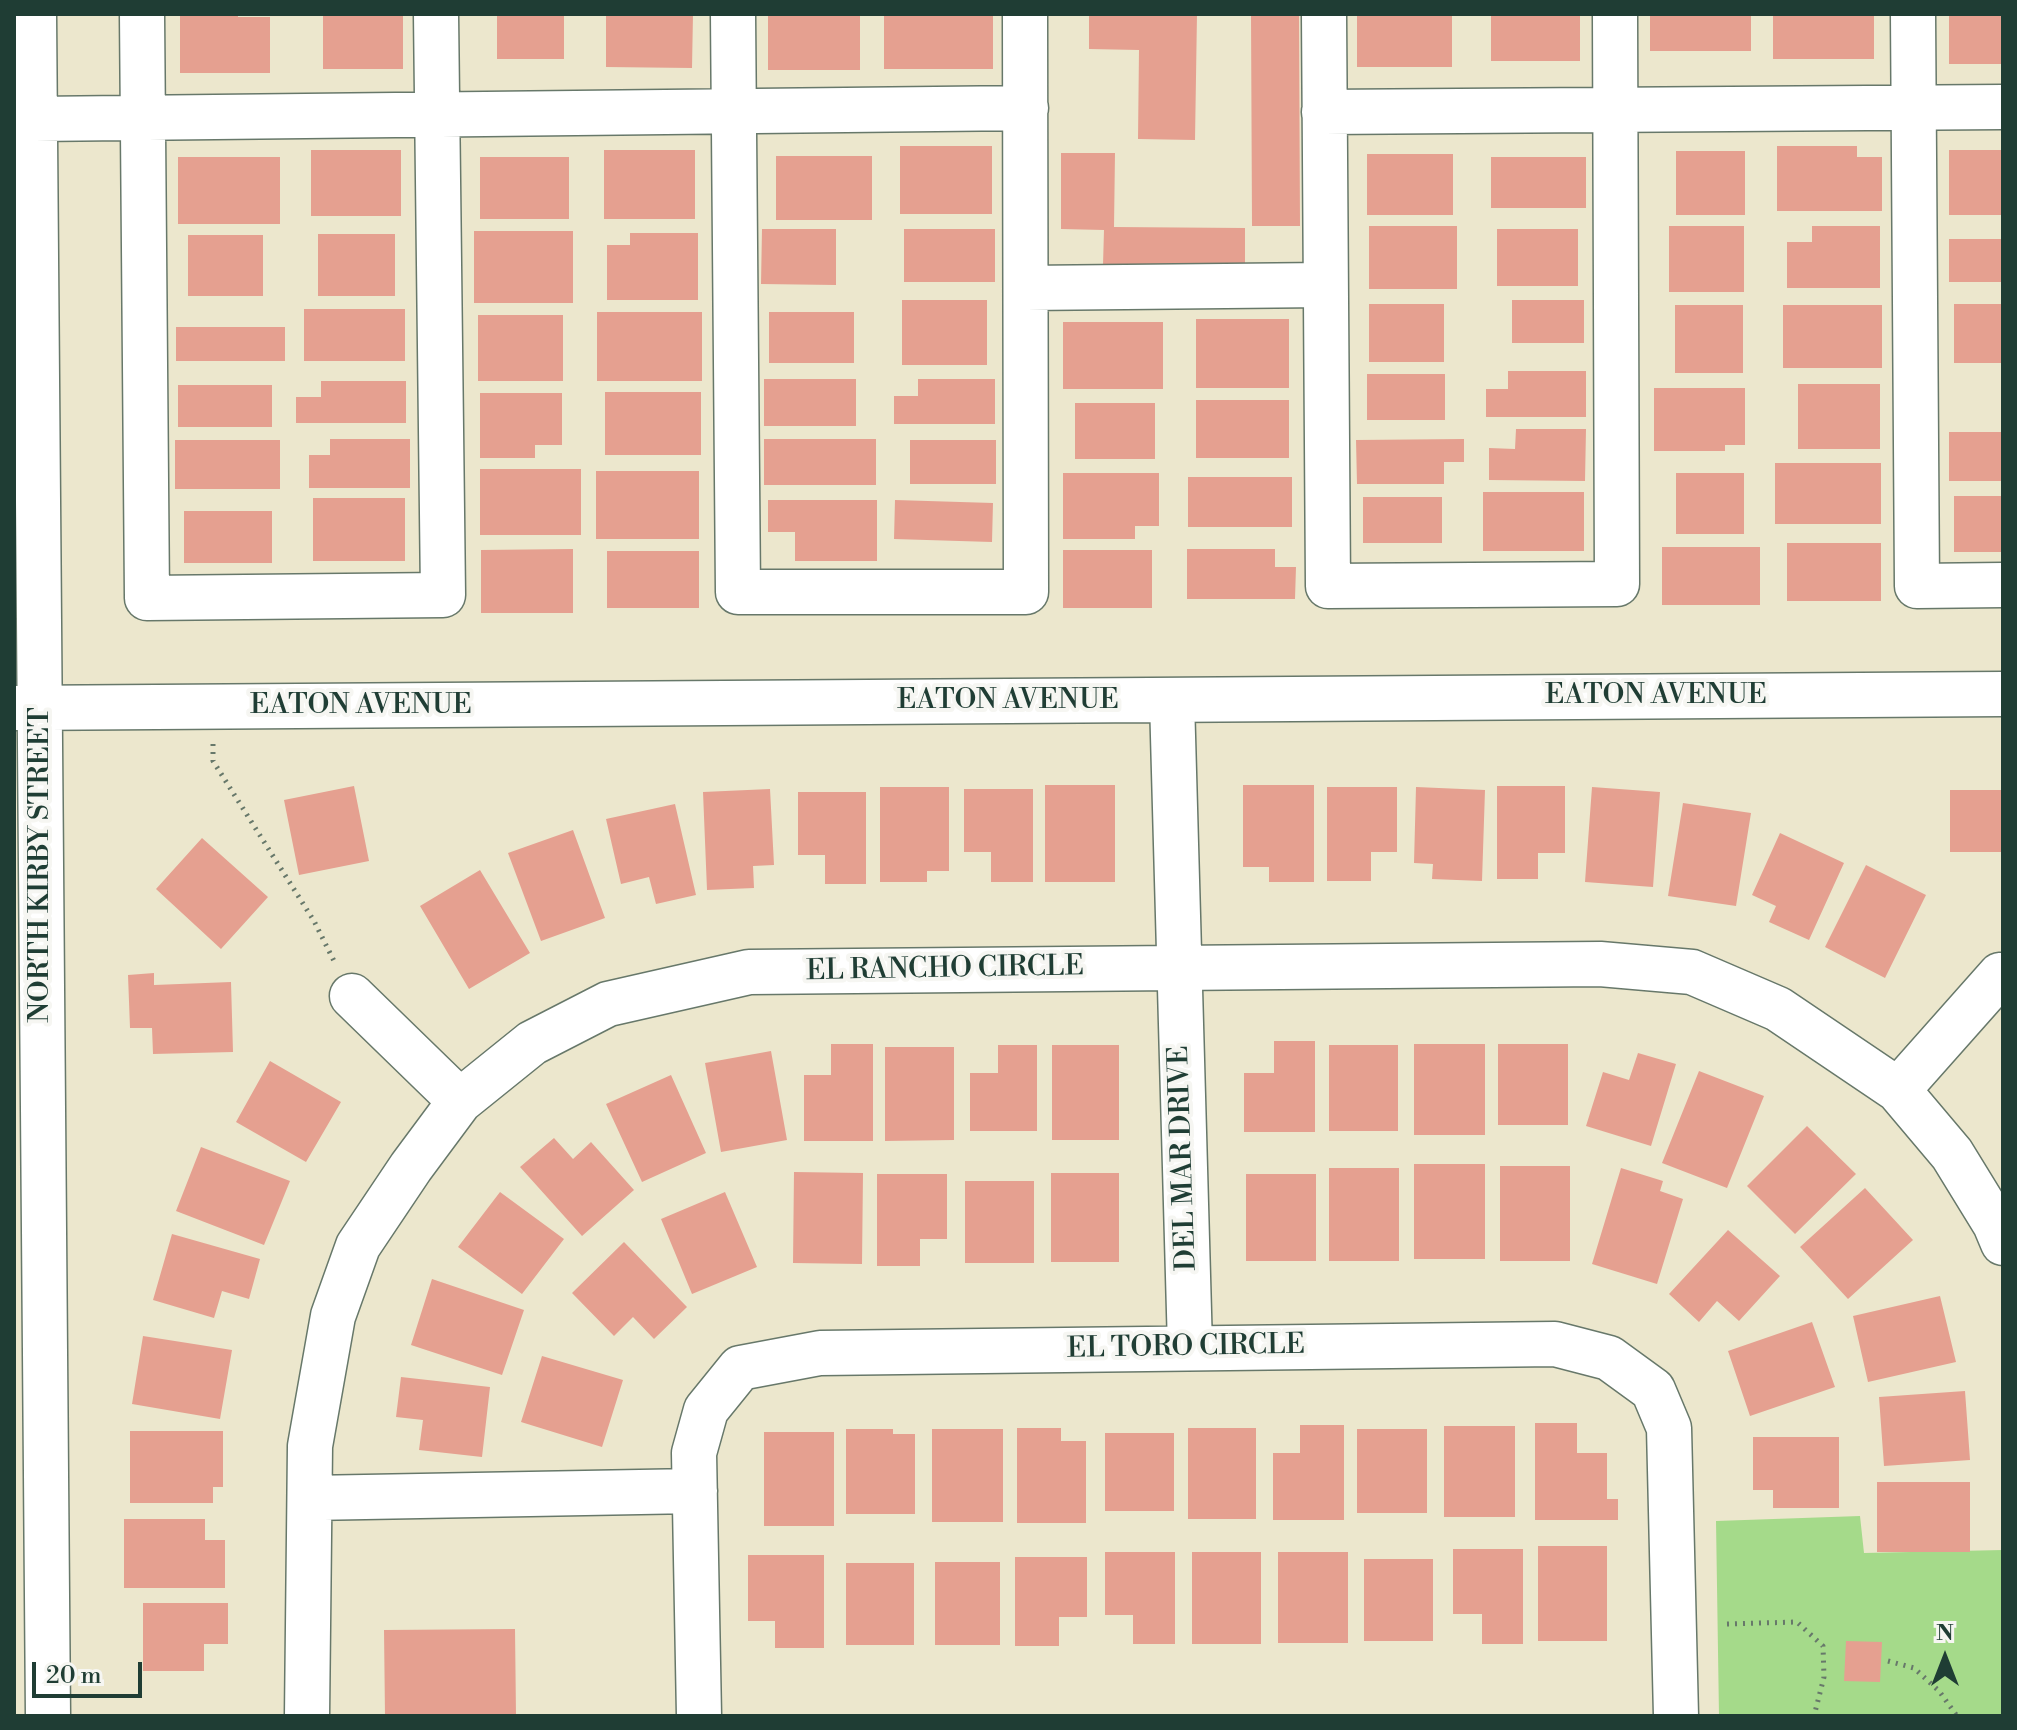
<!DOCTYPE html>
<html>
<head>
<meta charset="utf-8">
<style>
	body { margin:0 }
	#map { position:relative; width:2017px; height:1730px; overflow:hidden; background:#ece7cd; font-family:"Libre Bodoni",serif }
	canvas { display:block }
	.frame { position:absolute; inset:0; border:16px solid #1f3d34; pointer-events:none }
	.north { position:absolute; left:1905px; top:1618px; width:80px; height:80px; -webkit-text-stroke:6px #f6f6f2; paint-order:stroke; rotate:0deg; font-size:22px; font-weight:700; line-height:32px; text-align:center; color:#1f3d34 }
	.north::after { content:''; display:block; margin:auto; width:28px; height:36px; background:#1f3d34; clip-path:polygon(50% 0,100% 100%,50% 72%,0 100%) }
	.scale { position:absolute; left:32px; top:1662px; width:110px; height:36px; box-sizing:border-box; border:4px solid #1f3d34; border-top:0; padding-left:10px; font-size:24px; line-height:28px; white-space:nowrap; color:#1f3d34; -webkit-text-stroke:6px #f6f6f2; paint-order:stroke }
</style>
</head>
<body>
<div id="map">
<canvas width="2017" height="1730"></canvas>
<div class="frame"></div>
<div class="north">N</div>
<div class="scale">20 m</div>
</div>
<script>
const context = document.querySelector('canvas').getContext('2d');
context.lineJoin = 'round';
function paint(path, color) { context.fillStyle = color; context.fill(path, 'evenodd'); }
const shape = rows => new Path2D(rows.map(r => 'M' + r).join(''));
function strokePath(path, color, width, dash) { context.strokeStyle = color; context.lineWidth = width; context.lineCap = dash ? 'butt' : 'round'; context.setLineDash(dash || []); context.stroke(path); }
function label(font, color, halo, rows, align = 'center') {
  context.font = font + ' "Libre Bodoni",serif'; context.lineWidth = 8; context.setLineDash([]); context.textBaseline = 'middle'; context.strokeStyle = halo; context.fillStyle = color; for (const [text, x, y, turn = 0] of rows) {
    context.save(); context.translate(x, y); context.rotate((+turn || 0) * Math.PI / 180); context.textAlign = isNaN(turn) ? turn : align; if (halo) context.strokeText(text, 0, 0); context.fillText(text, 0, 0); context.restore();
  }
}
paint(shape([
	[1860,1516,1864,1553,2003,1550,2003,1716,1719,1716,1716,1521]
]), '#a5da8a');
paint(shape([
	[180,14,238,14,238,17,270,17,270,73,180,73],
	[323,14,403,14,403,69,323,69],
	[497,14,564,14,564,59,497,59],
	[606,14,693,14,692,68,606,67],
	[768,14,860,14,860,70,768,70],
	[884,14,993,14,993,69,884,69],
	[1089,14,1197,14,1195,140,1138,139,1139,50,1089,49],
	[1251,14,1299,14,1300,226,1252,226],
	[1357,14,1452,14,1452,67,1357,67],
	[1491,14,1580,14,1580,61,1491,61],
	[1650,14,1751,14,1751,51,1650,51],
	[1773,14,1874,14,1874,59,1773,59],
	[1949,14,2003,14,2003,64,1949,64],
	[900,146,992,146,992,214,900,214],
	[1777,146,1857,146,1857,157,1882,157,1882,211,1777,211],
	[311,150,401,150,401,216,311,216],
	[604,150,695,150,695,219,604,219],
	[1949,150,2003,150,2003,215,1949,215],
	[1676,151,1745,151,1745,215,1676,215],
	[1061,153,1115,153,1114,227,1245,228,1245,266,1103,265,1104,230,1061,229],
	[1367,154,1453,154,1453,215,1367,215],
	[776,156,872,156,872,220,776,220],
	[178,157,280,157,280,224,178,224],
	[480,157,569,157,569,219,480,219],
	[1491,157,1586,157,1586,208,1491,208],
	[1369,226,1457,226,1457,289,1369,289],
	[1669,226,1744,226,1744,292,1669,292],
	[1812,226,1880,226,1880,288,1787,288,1787,242,1812,242],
	[762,229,836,229,836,285,761,284],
	[904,229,995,229,995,282,904,282],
	[1497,229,1578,229,1578,286,1497,286],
	[474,231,573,231,573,303,474,303],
	[630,233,698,233,698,300,607,300,607,245,630,245],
	[318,234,395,234,395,296,318,296],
	[188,235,263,235,263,296,188,296],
	[1949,239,2003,239,2003,282,1949,282],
	[902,300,987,300,987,365,902,365],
	[1512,300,1584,300,1584,343,1512,343],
	[1369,304,1444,304,1444,362,1369,362],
	[1954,304,2003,304,2003,363,1954,363],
	[1675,305,1743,305,1743,373,1675,373],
	[1783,305,1882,305,1882,368,1783,368],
	[304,309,405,309,405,361,304,361],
	[597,312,702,312,702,381,597,381],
	[769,312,854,312,854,363,769,363],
	[478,315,563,315,563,381,478,381],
	[1196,319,1289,319,1289,388,1196,388],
	[1063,322,1163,322,1163,389,1063,389],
	[176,327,285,327,285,361,176,361],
	[1508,371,1586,371,1586,417,1486,417,1486,389,1508,389],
	[1367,374,1445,374,1445,420,1367,420],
	[764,379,856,379,856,426,764,426],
	[918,379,995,379,995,424,894,424,894,396,918,396],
	[321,381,406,381,406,423,296,423,296,397,321,397],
	[1798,384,1880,384,1880,449,1798,449],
	[178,385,272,385,272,427,178,427],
	[1654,388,1745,388,1745,445,1725,445,1725,451,1654,451],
	[605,392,701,392,701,455,605,455],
	[480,393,562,393,562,445,535,445,535,458,480,458],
	[1196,400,1289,400,1289,458,1196,458],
	[1075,403,1155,403,1155,459,1075,459],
	[1516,429,1586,429,1585,481,1489,480,1489,448,1515,449],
	[1949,432,2003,432,2003,481,1949,481],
	[330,439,410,439,410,488,309,488,309,455,330,455],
	[764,439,876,439,876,485,764,485],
	[1464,439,1464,462,1444,462,1444,484,1357,484,1356,440],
	[175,440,280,440,280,489,175,489],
	[910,440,996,440,996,484,910,484],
	[1775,463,1881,463,1881,524,1775,524],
	[480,469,581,469,581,535,480,535],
	[596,471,699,471,699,539,596,539],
	[1063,473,1159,473,1159,526,1135,526,1135,539,1063,539],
	[1676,473,1744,473,1744,534,1676,534],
	[1188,477,1292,477,1292,527,1188,527],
	[1483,492,1584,492,1584,551,1483,551],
	[1954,496,2003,496,2003,552,1954,552],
	[1363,497,1442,497,1442,543,1363,543],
	[313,498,405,498,405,561,313,561],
	[768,500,877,500,877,561,795,561,795,532,768,532],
	[895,500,993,503,992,542,894,539],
	[184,511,272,511,272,563,184,563],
	[1787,543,1881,543,1881,601,1787,601],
	[1662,547,1760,547,1760,605,1662,605],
	[573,549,573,613,481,613,481,550],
	[1187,549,1275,549,1275,567,1296,567,1295,599,1187,599],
	[1063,550,1152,550,1152,608,1063,608],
	[607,551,699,551,699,608,607,608],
	[1045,785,1115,785,1115,882,1045,882],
	[1243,785,1314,785,1314,882,1269,882,1269,867,1243,867],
	[354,786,369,861,299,875,284,800],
	[1497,786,1565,786,1565,853,1538,853,1538,879,1497,879],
	[880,787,949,787,949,871,927,871,927,882,880,882],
	[1327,787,1397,787,1397,852,1371,852,1371,881,1327,881],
	[1416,787,1485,790,1482,881,1432,879,1433,864,1414,863],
	[1592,787,1660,792,1653,887,1585,882],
	[770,789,774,865,753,866,754,888,707,890,703,792],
	[964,789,1033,789,1033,882,991,882,991,852,964,852],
	[1950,790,2003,790,2003,852,1950,852],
	[798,792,866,792,866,884,825,884,825,855,798,855],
	[1683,803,1751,813,1736,906,1668,896],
	[675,804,696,895,656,904,649,877,621,884,606,819],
	[573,830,605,918,541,941,508,853],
	[1780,833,1844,863,1809,940,1769,922,1776,906,1752,895],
	[202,838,268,897,221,949,156,889],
	[1866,865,1926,895,1885,978,1825,947],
	[480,870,530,953,469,989,420,906],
	[154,973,154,985,231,982,233,1052,153,1054,152,1028,130,1028,128,975],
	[1274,1041,1315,1041,1315,1132,1244,1132,1244,1073,1274,1073],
	[831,1044,873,1044,873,1141,804,1141,804,1075,831,1075],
	[1414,1044,1485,1044,1485,1135,1414,1135],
	[1498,1044,1568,1044,1568,1125,1498,1125],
	[998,1045,1037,1045,1037,1131,970,1131,970,1073,998,1073],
	[1052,1045,1119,1045,1119,1140,1052,1140],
	[1329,1045,1398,1045,1398,1131,1329,1131],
	[885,1047,954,1047,954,1140,885,1141],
	[771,1051,787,1140,721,1152,705,1063],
	[1638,1053,1676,1064,1651,1146,1586,1126,1603,1072,1629,1080],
	[270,1061,341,1102,306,1162,236,1122],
	[1699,1071,1764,1096,1727,1188,1662,1163],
	[671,1075,706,1153,642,1182,606,1104],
	[1807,1126,1856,1174,1795,1234,1747,1186],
	[554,1138,573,1159,591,1142,634,1190,582,1236,520,1167],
	[201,1147,290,1181,264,1245,176,1211],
	[1414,1164,1485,1164,1485,1259,1414,1259],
	[1500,1166,1570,1166,1570,1261,1500,1261],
	[1329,1168,1399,1168,1399,1261,1329,1261],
	[1621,1168,1663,1181,1660,1191,1683,1199,1657,1284,1592,1264],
	[794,1172,863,1173,862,1264,793,1263],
	[1051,1173,1119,1173,1119,1262,1051,1262],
	[877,1174,947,1174,947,1239,920,1239,920,1266,877,1266],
	[1246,1174,1316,1174,1316,1261,1246,1261],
	[965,1181,1034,1181,1034,1263,965,1263],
	[1865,1188,1913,1240,1848,1299,1800,1247],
	[500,1192,564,1239,522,1294,458,1247],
	[725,1192,757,1267,692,1294,661,1219],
	[1728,1230,1780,1276,1739,1321,1717,1301,1699,1322,1669,1294],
	[172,1234,260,1259,249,1299,222,1291,214,1318,153,1300],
	[624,1242,687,1307,654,1339,633,1317,614,1336,572,1293],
	[432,1279,524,1310,502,1375,411,1345],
	[1940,1296,1956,1362,1868,1382,1853,1316],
	[1812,1322,1835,1387,1750,1416,1728,1351],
	[143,1336,232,1350,220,1419,132,1404],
	[542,1356,623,1380,602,1447,521,1422],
	[401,1377,490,1387,482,1457,419,1450,423,1420,396,1417],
	[1965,1391,1970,1460,1884,1466,1879,1397],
	[1535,1423,1577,1423,1577,1453,1607,1453,1607,1499,1618,1499,1618,1520,1535,1520],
	[1300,1425,1344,1425,1344,1520,1273,1520,1273,1453,1300,1453],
	[1444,1426,1515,1426,1515,1517,1444,1517],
	[1017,1428,1061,1428,1061,1441,1086,1441,1086,1523,1017,1523],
	[1188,1428,1256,1428,1256,1519,1188,1519],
	[846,1429,893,1429,893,1434,915,1434,915,1514,846,1514],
	[932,1429,1003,1429,1003,1522,932,1522],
	[1357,1429,1427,1429,1427,1513,1357,1513],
	[130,1431,223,1431,223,1487,213,1487,213,1503,130,1503],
	[764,1432,834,1432,834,1526,764,1526],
	[1105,1433,1174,1433,1174,1511,1105,1511],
	[1753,1437,1839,1437,1839,1508,1773,1508,1773,1490,1753,1490],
	[1877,1482,1970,1482,1970,1552,1877,1552],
	[124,1519,205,1519,205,1540,225,1540,225,1588,124,1588],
	[1538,1546,1607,1546,1607,1641,1538,1641],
	[1453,1549,1523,1549,1523,1644,1482,1644,1482,1614,1453,1614],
	[1105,1552,1175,1552,1175,1644,1133,1644,1133,1615,1105,1615],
	[1192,1552,1261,1552,1261,1644,1192,1644],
	[1278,1552,1348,1552,1348,1643,1278,1643],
	[748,1555,824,1555,824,1648,775,1648,775,1621,748,1621],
	[1015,1557,1087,1557,1087,1617,1059,1617,1059,1646,1015,1646],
	[1364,1559,1433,1559,1433,1641,1364,1641],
	[935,1562,1000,1562,1000,1645,935,1645],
	[846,1563,914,1563,914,1645,846,1645],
	[143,1603,228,1603,228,1644,204,1644,204,1671,143,1671],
	[515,1629,516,1716,385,1716,384,1630],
	[1846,1641,1882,1642,1880,1682,1844,1681]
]), '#e5a090');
const minor = shape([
	[34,14,48,1716],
	[142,14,147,598,443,595,436,14],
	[733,14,738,592,1026,592,1025,14],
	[1324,14,1328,586,1617,584,1615,14],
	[1913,14,1917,586,2003,585],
	[1324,112,2003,107],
	[35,119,1026,108],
	[1026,288,1325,285],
	[1172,700,1190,1348],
	[14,708,2003,694],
	[352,996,460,1101],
	[1898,1090,2000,975],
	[310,1498,695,1491],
	[307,1716,310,1446,333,1316,358,1246,411,1167,460,1101,532,1043,608,1004,749,972,1600,964,1692,972,1778,1009,1898,1090,1952,1154,1995,1224,2003,1243],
	[699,1716,694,1453,706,1410,740,1368,820,1353,1555,1344,1609,1358,1653,1390,1669,1428,1676,1716]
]);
strokePath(minor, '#67786a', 47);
strokePath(shape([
	[213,744,213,761,314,921,334,961],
	[1727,1624,1797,1622,1823,1646,1824,1677,1814,1716],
	[1888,1661,1914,1668,1939,1691,1957,1716]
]), '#67786a', 5, [2, 6]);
strokePath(minor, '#fff', 44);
label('28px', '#1f3d34', '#f6f6f2', [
	["EATON AVENUE",1656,696],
	["EATON AVENUE",1008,701],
	["EATON AVENUE",361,706],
	["NORTH KIRBY STREET",41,865,-90],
	["EL RANCHO CIRCLE",945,970,-1],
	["DEL MAR DRIVE",1184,1158,-92],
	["EL TORO CIRCLE",1186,1348,-1]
]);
</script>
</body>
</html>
